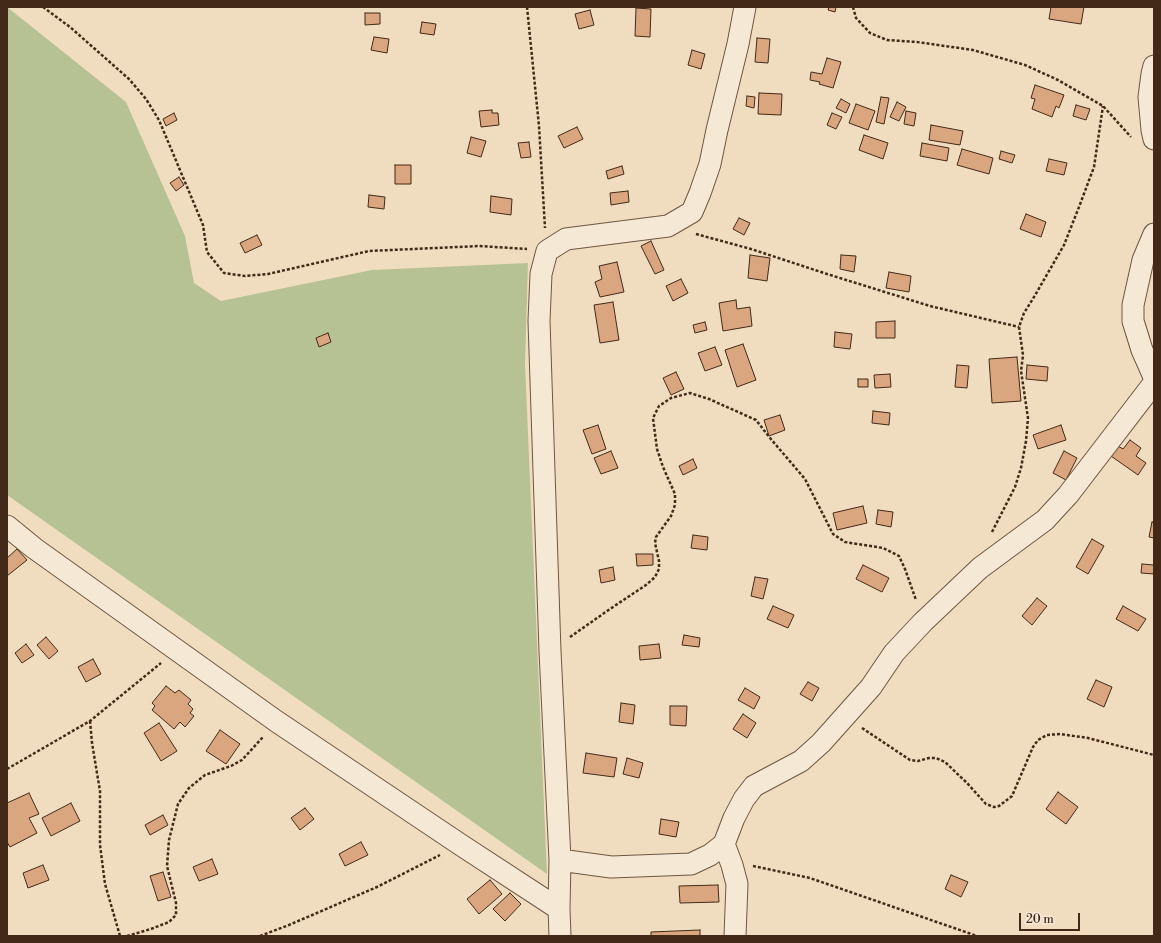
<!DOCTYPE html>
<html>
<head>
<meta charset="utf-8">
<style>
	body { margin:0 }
	#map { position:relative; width:1161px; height:943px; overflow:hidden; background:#f0ddc0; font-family:"Libre Bodoni",serif }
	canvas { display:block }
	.frame { position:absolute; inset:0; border:8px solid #432917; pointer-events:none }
	.scale { position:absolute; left:1019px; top:913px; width:61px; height:18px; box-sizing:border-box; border:2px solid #432917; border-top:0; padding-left:5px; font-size:12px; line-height:14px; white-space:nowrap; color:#432917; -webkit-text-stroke:3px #f5e9d6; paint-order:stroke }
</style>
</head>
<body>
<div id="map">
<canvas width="1161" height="943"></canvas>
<div class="frame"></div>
<div class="scale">20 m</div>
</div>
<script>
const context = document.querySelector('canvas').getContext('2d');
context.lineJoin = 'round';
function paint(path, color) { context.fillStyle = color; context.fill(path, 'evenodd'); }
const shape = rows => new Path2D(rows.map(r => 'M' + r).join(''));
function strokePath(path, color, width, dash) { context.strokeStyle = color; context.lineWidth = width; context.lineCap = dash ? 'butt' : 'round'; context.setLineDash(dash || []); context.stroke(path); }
paint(shape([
	[7,7,126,102,185,236,194,283,221,301,372,270,528,263,525,364,547,874,7,495]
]), '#b7c294');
const building = shape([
	[829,7,836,7,835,12,828,10,829,7],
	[1051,7,1084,7,1081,24,1049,19,1051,7],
	[636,8,651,9,650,37,635,36,636,8],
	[590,10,594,25,579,29,575,14,590,10],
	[365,13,380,13,380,24,365,25,365,13],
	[422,22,436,24,434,35,420,33,422,22],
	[374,37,389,39,387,53,371,50,374,37],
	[757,38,770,39,768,63,755,62,757,38],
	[692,50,705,54,701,69,688,65,692,50],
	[827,58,841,62,833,88,819,84,820,82,810,80,811,72,822,74,827,58],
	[1035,85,1064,95,1059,108,1056,106,1052,117,1032,109,1035,99,1031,98,1035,85],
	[759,93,782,94,781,115,758,114,759,93],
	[747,96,755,97,754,108,746,106,747,96],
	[881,97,889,98,884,124,876,122,881,97],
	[841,99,850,104,846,113,836,108,841,99],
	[897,102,906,107,899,121,890,117,897,102],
	[856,104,875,111,868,130,849,123,856,104],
	[1076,105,1090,109,1086,120,1073,116,1076,105],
	[492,110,492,113,498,113,499,125,481,127,479,111,492,110],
	[906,111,916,113,914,126,904,124,906,111],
	[174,113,177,120,166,126,163,119,174,113],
	[832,113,842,117,836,129,827,125,832,113],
	[931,125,963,131,960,145,929,140,931,125],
	[577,127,583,139,564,148,558,136,577,127],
	[864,135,888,143,883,159,859,150,864,135],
	[471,137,486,141,481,157,467,153,471,137],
	[529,142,531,157,521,158,518,143,529,142],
	[922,143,949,148,947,161,920,156,922,143],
	[962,149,993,158,989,174,957,165,962,149],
	[1001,151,1015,155,1012,163,999,159,1001,151],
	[1049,159,1067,163,1064,175,1046,171,1049,159],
	[395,165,411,165,411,184,395,184,395,165],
	[622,166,624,174,608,179,606,171,622,166],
	[179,177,184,185,176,191,170,183,179,177],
	[628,191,629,202,611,205,610,193,628,191],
	[369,195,385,197,384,209,368,207,369,195],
	[491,196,512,199,511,215,490,212,491,196],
	[1026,214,1046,222,1041,237,1020,229,1026,214],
	[739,218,750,223,744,235,733,229,739,218],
	[257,235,262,245,245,253,240,243,257,235],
	[651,241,664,270,655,274,641,246,651,241],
	[750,255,770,258,767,281,748,278,750,255],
	[841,255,856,256,854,272,840,269,841,255],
	[617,262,624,292,600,297,595,282,602,279,599,266,617,262],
	[889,272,911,276,909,292,886,288,889,272],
	[681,279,688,293,673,301,666,286,681,279],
	[736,300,737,309,750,307,752,326,723,331,719,303,736,300],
	[613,302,619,340,600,343,594,305,613,302],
	[895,321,895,338,876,338,876,322,895,321],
	[705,322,707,330,695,333,693,325,705,322],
	[835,332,852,334,850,349,834,347,835,332],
	[328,333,331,342,319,347,316,338,328,333],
	[743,344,756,380,737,387,725,350,743,344],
	[715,347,722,365,705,371,698,353,715,347],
	[1017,357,1021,401,992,403,989,359,1017,357],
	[957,365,969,366,967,388,955,387,957,365],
	[1027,365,1048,367,1047,381,1026,379,1027,365],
	[676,372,684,389,671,395,663,378,676,372],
	[890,374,891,387,875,388,874,375,890,374],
	[858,379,868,379,868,387,858,387,858,379],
	[873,411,890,413,889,425,872,423,873,411],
	[780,415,785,430,769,436,764,420,780,415],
	[598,425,606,449,592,454,583,430,598,425],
	[1061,425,1066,440,1038,449,1033,435,1061,425],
	[1130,440,1141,448,1136,456,1146,463,1138,475,1111,456,1118,446,1123,449,1130,440],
	[611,451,618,468,601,474,594,458,611,451],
	[1064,451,1077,458,1066,480,1053,473,1064,451],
	[693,459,697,468,683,475,679,466,693,459],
	[863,506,867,523,837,530,833,513,863,506],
	[878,510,893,512,891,527,876,524,878,510],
	[1152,522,1154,522,1154,538,1149,537,1152,522],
	[693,535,708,537,707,550,691,548,693,535],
	[1092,539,1104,546,1088,574,1076,567,1092,539],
	[17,549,27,560,7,576,7,558,17,549],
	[636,554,653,554,653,565,637,566,636,554],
	[1142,564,1154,565,1154,574,1141,573,1142,564],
	[863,565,889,578,882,592,856,579,863,565],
	[613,567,615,580,601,583,599,570,613,567],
	[755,577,768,579,763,599,751,596,755,577],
	[1037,598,1047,606,1032,625,1022,616,1037,598],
	[773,606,794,615,788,628,767,619,773,606],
	[1123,606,1146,619,1138,631,1116,619,1123,606],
	[684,635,700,638,699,647,682,645,684,635],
	[46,637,58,651,49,659,37,645,46,637],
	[26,644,34,655,22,663,15,653,26,644],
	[659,644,661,658,640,660,639,646,659,644],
	[93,659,101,674,86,682,78,667,93,659],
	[1096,680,1112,687,1104,707,1087,699,1096,680],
	[808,682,819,688,812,701,800,694,808,682],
	[166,686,175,693,179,690,191,700,188,704,193,709,190,713,194,716,185,727,180,722,174,729,152,710,155,706,152,703,166,686],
	[745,688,760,697,754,709,738,700,745,688],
	[621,703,635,705,633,724,619,722,621,703],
	[670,706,687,706,686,726,670,725,670,706],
	[743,714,756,723,747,738,733,729,743,714],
	[159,723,177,751,161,761,144,733,159,723],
	[220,730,240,744,226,764,206,751,220,730],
	[586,753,617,758,614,777,583,773,586,753],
	[627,758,643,763,639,778,623,774,627,758],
	[1058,792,1078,807,1066,824,1046,809,1058,792],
	[29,793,39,814,29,818,37,833,10,847,7,842,7,803,29,793],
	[71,803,80,821,51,836,42,818,71,803],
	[305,808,314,819,300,830,291,818,305,808],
	[163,815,168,825,150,835,145,825,163,815],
	[661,819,679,822,676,837,659,834,661,819],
	[361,842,368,855,345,866,339,854,361,842],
	[212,859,218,874,199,881,193,867,212,859],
	[43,865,49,880,28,888,23,873,43,865],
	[163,872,171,897,158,901,150,876,163,872],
	[951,875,968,882,961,897,945,889,951,875],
	[490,880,502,894,479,914,467,899,490,880],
	[718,885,719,902,680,903,679,886,718,885],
	[510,893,521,904,505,921,493,909,510,893],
	[700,930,700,936,651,936,651,932,700,930]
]);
paint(building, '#d9a680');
strokePath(building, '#432917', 1);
const minor = shape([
	[1154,66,1152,74,1149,97,1152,130,1154,139],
	[1154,234,1143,260,1133,305,1133,321,1142,350,1154,377],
	[7,526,34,548,276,721,461,845,559,909],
	[724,844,732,865,737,884,735,936],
	[560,860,611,867,691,864,710,855,724,844,734,818,744,799,754,786,801,761,821,743,871,687,894,653,923,622,980,568,1045,520,1068,495,1154,383],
	[560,936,559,909,560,860,550,651,539,321,541,274,547,251,566,239,668,226,692,212,700,193,710,164,717,130,738,44,745,7]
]);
strokePath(minor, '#6e5641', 23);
strokePath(shape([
	[43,7,70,27,129,79,146,99,159,120,203,225,207,252,224,273,245,276,268,274,369,251,479,246,527,249],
	[527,7,539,126,545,228],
	[853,7,856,18,870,33,887,40,917,42,973,50,1025,65,1058,80,1103,106,1131,137],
	[696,234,751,249,827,274,930,306,1019,327],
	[992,532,1015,487,1021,468,1026,441,1028,418,1021,371,1023,355,1019,327,1024,313,1034,297,1064,245,1079,207,1094,167,1103,106],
	[570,637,610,609,646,585,655,577,659,569,659,561,655,543,656,537,671,516,675,505,675,494,663,467,657,449,653,418,659,406,671,398,690,393,709,399,756,420,770,438,805,479,833,534,845,542,883,548,899,556,905,569,916,600],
	[90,721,92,743,100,791,100,845,105,884,120,936],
	[862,728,910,760,918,761,929,758,936,758,945,762,967,783,986,804,994,807,999,806,1012,796,1033,747,1038,740,1047,735,1060,734,1088,738,1154,755],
	[7,769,90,721,161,663],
	[753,866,810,878,977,936],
	[127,936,151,929,169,922,176,915,176,903,167,866,169,840,178,804,189,788,205,775,231,766,242,760,263,737],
	[260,936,289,925,377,887,440,855]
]), '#432917', 2.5, [3, 2]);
strokePath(minor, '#f5e9d6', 21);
</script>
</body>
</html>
